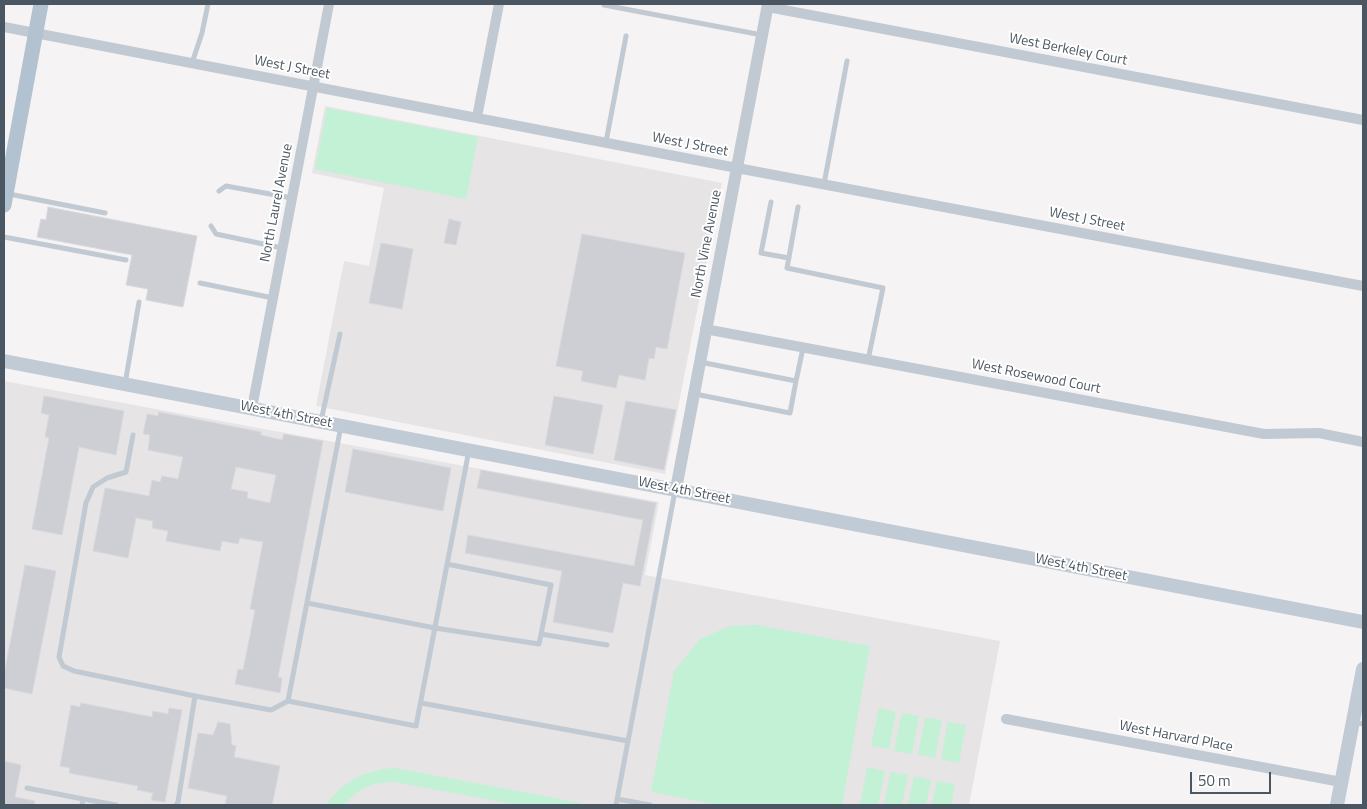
<!DOCTYPE html>
<html>
<head>
<meta charset="utf-8">
<style>
	body { margin:0 }
	#map { position:relative; width:1367px; height:809px; overflow:hidden; background:#f5f3f3; font-family:"Titillium Web",sans-serif }
	canvas { display:block }
	.frame { position:absolute; inset:0; border:5px solid #4a5661; pointer-events:none }
	.scale { position:absolute; left:1190px; top:772px; width:81px; height:22px; box-sizing:border-box; border:2px solid #4a5661; border-top:0; padding-left:6px; font-size:15px; line-height:18px; white-space:nowrap; color:#4a5661; -webkit-text-stroke:4px #fff; paint-order:stroke }
</style>
</head>
<body>
<div id="map">
<canvas width="1367" height="809"></canvas>
<div class="frame"></div>
<div class="scale">50 m</div>
</div>
<script>
const context = document.querySelector('canvas').getContext('2d');
context.lineJoin = 'round';
function paint(path, color) { context.fillStyle = color; context.fill(path, 'evenodd'); }
const shape = rows => new Path2D(rows.map(r => 'M' + r).join(''));
function strokePath(path, color, width, dash) { context.strokeStyle = color; context.lineWidth = width; context.lineCap = dash ? 'butt' : 'round'; context.setLineDash(dash || []); context.stroke(path); }
function label(font, color, halo, rows, align = 'center') {
  context.font = font + ' "Titillium Web",sans-serif'; context.lineWidth = 4; context.setLineDash([]); context.textBaseline = 'middle'; context.strokeStyle = halo; context.fillStyle = color; for (const [text, x, y, turn = 0] of rows) {
    context.save(); context.translate(x, y); context.rotate((+turn || 0) * Math.PI / 180); context.textAlign = isNaN(turn) ? turn : align; if (halo) context.strokeText(text, 0, 0); context.fillText(text, 0, 0); context.restore();
  }
}
paint(shape([
	[325,106,722,183,665,474,316,406,344,261,369,266,384,188,312,173],
	[4,381,659,502,645,575,1000,641,969,805,4,805]
]), '#e6e4e5');
paint(shape([
	[327,108,478,137,466,199,315,169],
	[757,625,870,646,842,805,719,805,651,792,674,671,700,639,730,626],
	[879,708,896,712,889,749,871,746],
	[902,713,919,716,912,754,894,751],
	[925,717,942,720,935,758,918,755],
	[948,722,966,725,959,763,941,759],
	[867,767,885,771,878,805,860,805],
	[394,768,406,770,581,803,580,805,518,805,394,782,374,784,365,788,356,793,343,805,326,805,339,789,359,776,382,769],
	[890,772,908,775,902,805,884,805],
	[914,776,931,780,926,805,908,805],
	[937,781,955,784,951,805,932,805]
]), '#c3f1d5');
const building = shape([
	[48,207,197,236,183,307,146,300,148,289,126,285,132,255,37,237,41,219,46,220,48,207],
	[449,219,461,222,456,245,444,243,449,219],
	[582,234,685,253,667,349,656,347,654,359,649,358,645,380,619,375,616,388,581,381,583,371,556,366,582,234],
	[381,243,413,249,402,309,369,303,381,243],
	[44,396,124,411,116,455,79,447,62,535,32,529,49,438,45,437,49,415,41,413,44,396],
	[554,396,603,405,593,454,545,445,554,396],
	[626,401,676,410,664,470,614,460,626,401],
	[159,412,261,432,261,435,282,440,284,434,323,441,278,677,282,678,280,693,235,684,238,669,243,670,255,610,250,609,263,542,240,538,238,544,222,541,220,551,166,541,168,531,152,528,153,521,136,518,128,558,93,551,105,488,149,496,152,480,160,482,162,476,178,479,183,457,148,450,150,435,143,434,147,414,158,416,159,412],
	[236,467,276,475,270,503,247,498,248,492,231,489,236,467],
	[353,449,451,468,443,511,345,492,353,449],
	[481,470,656,503,640,586,623,583,613,633,553,622,562,571,465,553,468,535,634,566,643,520,477,488,481,470],
	[25,565,56,571,32,694,4,688,4,675,25,565],
	[81,703,152,717,153,711,168,714,169,708,182,710,165,802,151,800,153,793,137,790,138,786,69,773,70,768,60,766,71,705,80,707,81,703],
	[218,722,230,724,232,745,236,746,234,757,280,766,272,805,225,805,227,796,188,788,198,733,213,735,218,722],
	[4,761,21,765,15,797,35,801,34,805,4,805,4,761]
]);
paint(building, '#cdcfd5');
strokePath(building, '#d7d9de', 1);
strokePath(shape([
	[604,5,762,35],
	[192,63,202,33,208,4],
	[606,142,626,36],
	[824,184,847,61],
	[219,191,226,186,292,198],
	[9,194,105,213],
	[771,202,761,253,789,258],
	[798,207,787,268,883,288,868,360],
	[211,226,216,234,282,248],
	[4,237,126,260],
	[200,283,273,298],
	[796,381,803,348],
	[125,384,139,302],
	[695,394,790,413,796,381,700,362],
	[321,421,340,334],
	[341,426,288,701,416,726,469,450],
	[133,435,126,472,107,478,93,487,86,503,59,657,63,666,74,671,195,696,178,802,176,805],
	[307,603,435,628,539,644,551,585,447,564],
	[541,634,607,645],
	[195,696,271,710,288,701],
	[421,703,628,741],
	[1353,722,1363,724],
	[27,788,83,799],
	[617,799,650,805],
	[82,805,83,799,116,805],
	[616,805,675,491]
]), '#c1cad2', 5);
strokePath(shape([
	[768,7,1363,120],
	[4,27,737,168,1363,286],
	[477,117,499,4],
	[705,329,1264,434,1319,433,1363,442],
	[252,408,329,4],
	[1006,719,1341,782]
]), '#c1cad2', 10);
strokePath(shape([
	[676,489,768,4]
]), '#c1cad2', 12);
strokePath(shape([
	[4,361,1363,622],
	[1337,805,1363,669]
]), '#c1cbd6', 14);
strokePath(shape([
	[4,205,41,4]
]), '#b3c2d1', 15);
label('14px', '#4a5661', '#fff', [
	["West Berkeley Court",1068,50,11],
	["West J Street",292,68,11],
	["West J Street",690,145,11],
	["North Laurel Avenue",277,203,-79],
	["West J Street",1087,220,11],
	["North Vine Avenue",707,244,-79],
	["West Rosewood Court",1036,377,11],
	["West 4th Street",286,415,11],
	["West 4th Street",684,491,11],
	["West 4th Street",1081,568,11],
	["West Harvard Place",1176,737,11]
]);
</script>
</body>
</html>
